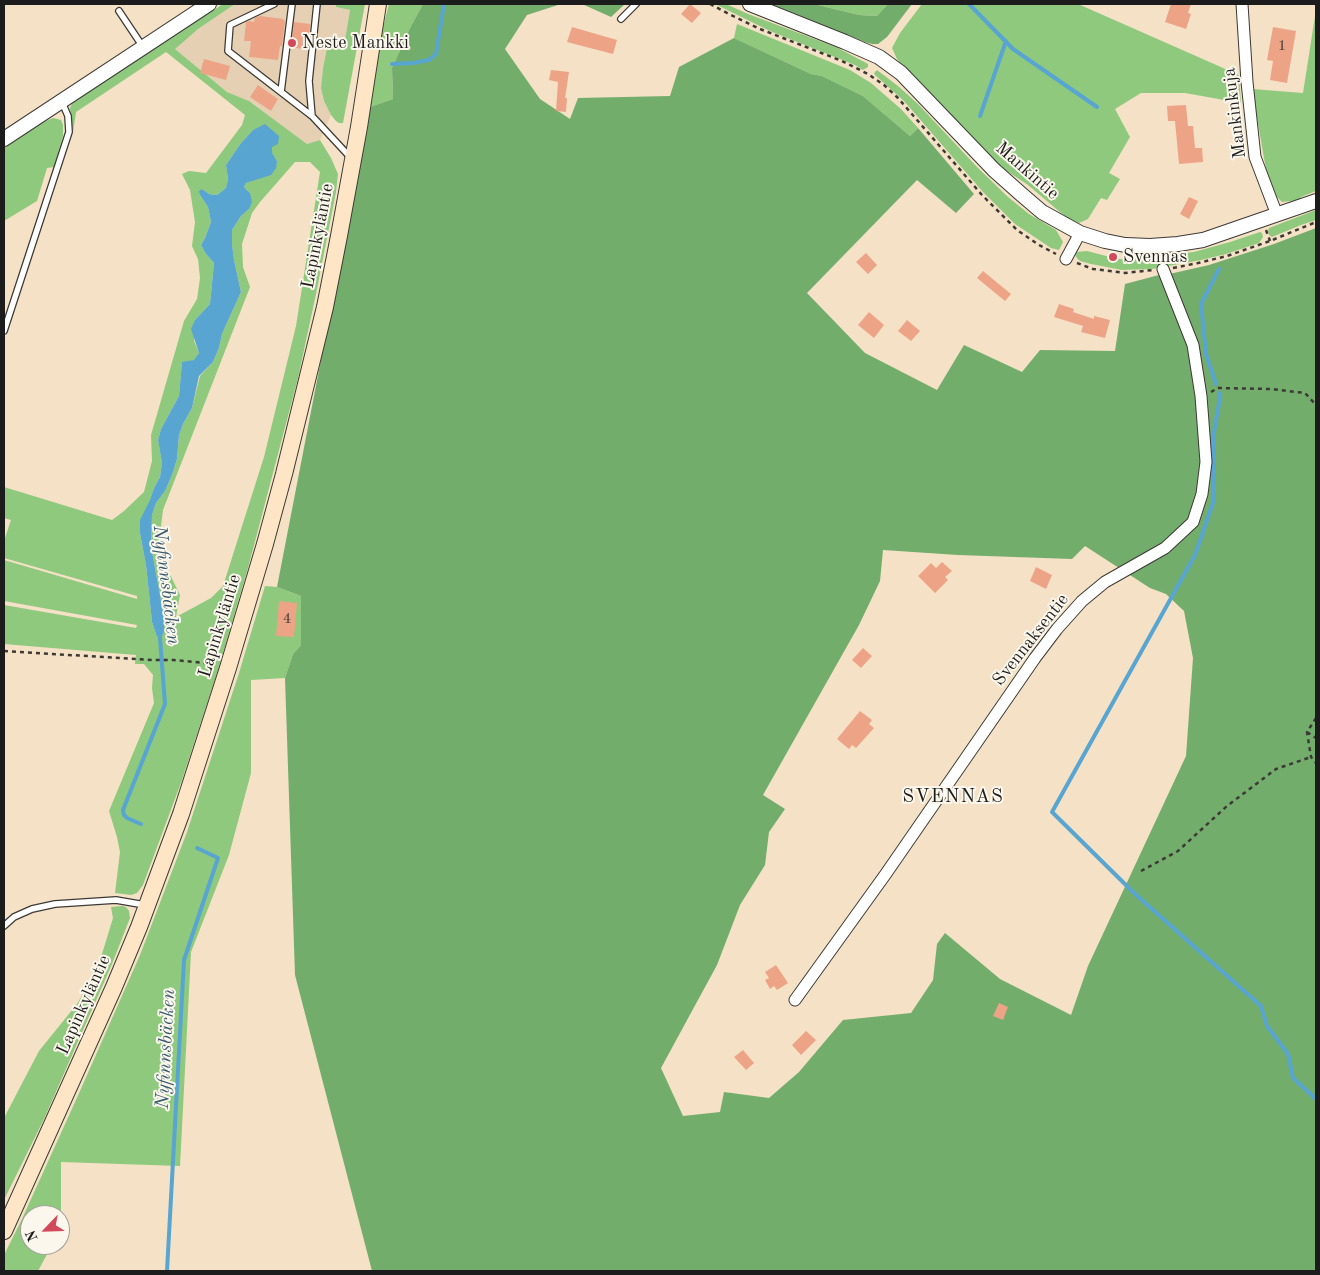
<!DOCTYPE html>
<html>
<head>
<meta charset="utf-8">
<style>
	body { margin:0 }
	#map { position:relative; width:1320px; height:1275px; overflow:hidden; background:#f5e1c5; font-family:"Old Standard TT",serif }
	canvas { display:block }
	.frame { position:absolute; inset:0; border:5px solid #1c1c1c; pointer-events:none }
	.north { position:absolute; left:20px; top:1205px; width:50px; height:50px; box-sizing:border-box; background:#fbf7ec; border:1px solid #a29f99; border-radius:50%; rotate:246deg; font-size:14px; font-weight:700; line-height:20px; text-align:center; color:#1c1c1c }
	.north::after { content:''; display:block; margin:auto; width:18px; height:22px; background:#d1495b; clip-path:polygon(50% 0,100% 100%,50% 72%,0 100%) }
</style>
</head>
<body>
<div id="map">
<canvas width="1320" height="1275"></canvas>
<div class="frame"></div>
<div class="north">N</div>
</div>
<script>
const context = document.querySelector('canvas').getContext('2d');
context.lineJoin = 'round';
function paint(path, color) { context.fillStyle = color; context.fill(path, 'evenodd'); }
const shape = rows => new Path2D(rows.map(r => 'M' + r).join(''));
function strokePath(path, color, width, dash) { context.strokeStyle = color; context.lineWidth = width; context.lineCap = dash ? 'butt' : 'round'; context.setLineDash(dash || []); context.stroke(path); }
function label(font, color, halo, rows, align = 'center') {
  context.font = font + ' "Old Standard TT",serif'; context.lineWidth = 4; context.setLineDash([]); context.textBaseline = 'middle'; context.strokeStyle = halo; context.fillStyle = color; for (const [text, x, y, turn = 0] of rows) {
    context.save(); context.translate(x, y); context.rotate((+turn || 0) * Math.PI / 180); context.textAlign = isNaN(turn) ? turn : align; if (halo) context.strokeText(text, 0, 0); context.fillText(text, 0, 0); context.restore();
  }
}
paint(shape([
	[235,4,336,4,336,7,350,10,344,46,328,43,323,68,321,88,324,101,331,115,320,140,307,144,249,101,227,92,174,48,198,29]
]), '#e5d0b4');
paint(shape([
	[223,4,235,4,198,29,175,49,227,92,249,101,307,144,320,140,331,158,338,174,336,192,316,294,298,378,248,568,218,670,182,780,143,885,137,893,131,895,115,893,120,852,117,837,109,811,154,703,152,688,153,675,144,664,135,664,136,655,4,644,4,605,136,628,137,625,4,601,4,560,137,599,137,596,4,558,4,541,11,520,4,518,4,487,112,520,124,511,144,492,152,461,151,435,184,321,197,299,200,278,198,259,192,246,195,222,190,190,182,174,189,171,206,173,242,125,245,115,166,52,76,112,73,132,70,108,72,103,165,41],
	[253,130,272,147,272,154,277,161,251,181,246,183,244,187,250,193,249,209,241,216,232,230,232,244,234,260,241,292,222,334,219,348,213,362,200,376,192,408,183,424,179,435,177,459,172,475,165,491,156,503,152,515,151,546,164,617,164,631,156,634,152,622,146,565,140,533,154,488,160,477,162,463,158,440,161,429,179,396,182,363,195,360,199,353,194,341,195,320,210,304,214,263,206,254,201,245,205,238,211,222,208,207,200,195,202,189,209,194,217,195,226,188,228,179,226,165,241,143],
	[295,162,310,162,320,172,296,326,264,457,223,586,211,598,176,617,180,595,158,550,163,510,250,287,243,267,242,244,252,213,260,202],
	[336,4,365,4,343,123,339,123,336,121,331,115,324,101,321,88,323,68,328,43,344,46,350,10,336,7],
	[389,4,423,4,410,28,392,68,393,99,370,107,382,31],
	[715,4,726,4,748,14,836,47,868,64,868,67,863,70,855,65,770,31],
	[814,4,888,4,877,16,859,15],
	[922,4,1078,4,1239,75,1241,103,1185,93,1141,93,1115,109,1130,137,1109,173,1120,179,1107,200,1101,198,1088,219,1079,223,1067,218,1028,185,995,163,908,72,897,59,892,48,900,33],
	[1315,16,1316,16,1316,191,1301,197,1300,200,1282,202,1274,194,1268,181,1252,89,1303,93],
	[737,24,850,70,871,83,901,109,918,128,910,136,863,96,822,76,811,74,734,38],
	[877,70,898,86,918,104,977,167,1008,197,1029,214,1056,230,1063,242,1059,250,1051,248,1015,224,983,192,904,101,875,75,874,73],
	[53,118,61,120,63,125,63,136,54,167,47,168,37,201,4,221,4,148,41,123],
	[1316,210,1316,220,1301,225,1272,237,1269,235,1268,231,1269,228],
	[1260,232,1262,233,1263,237,1259,243,1226,254,1201,260,1152,269,1122,270,1091,264,1080,261,1077,258,1075,255,1077,252,1087,251,1114,258,1128,260,1194,252,1230,242],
	[265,586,277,587,301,596,301,645,293,654,285,678,251,680,251,773,229,855,191,952,180,1166,61,1162,61,1228,60,1230,60,1215,30,1215,30,1245,52,1245,38,1271,4,1271,4,1255,22,1219,80,1091,140,955,187,832,239,673],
	[122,906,126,907,129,911,130,918,112,964,44,1119,4,1200,4,1118,39,1051,77,1004,98,967,113,918,111,907]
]), '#8ec97d');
paint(shape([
	[423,4,561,4,527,15,505,49,540,99,570,119,578,98,670,96,679,67,734,38,811,74,822,76,863,96,910,136,918,128,974,194,956,213,917,180,807,293,865,353,937,390,964,345,1022,372,1040,350,1115,351,1125,284,1159,275,1165,275,1209,265,1274,244,1316,228,1316,1271,372,1271,295,975,285,678,293,654,301,645,301,596,277,587,370,107,393,99,392,68,410,28],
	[1085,546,1150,588,1166,594,1184,611,1193,658,1186,756,1088,966,1071,1015,1000,979,945,933,937,944,933,980,911,1013,843,1020,799,1072,769,1098,724,1092,720,1112,683,1116,661,1068,717,965,740,905,765,865,769,832,785,809,763,795,859,625,880,581,883,550,958,555,1072,559],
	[582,4,625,4,611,17],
	[774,4,814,4,859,15,877,16,888,4,912,4,887,37,878,44,872,44,865,42,773,5]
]), '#72ad6c');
paint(shape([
	[265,124,279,136,278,144,272,147,272,153,277,161,276,168,271,175,246,183,244,187,250,193,252,202,249,209,241,216,232,230,232,244,234,260,241,292,222,334,219,348,213,362,199,376,192,408,183,424,179,435,177,459,172,475,165,491,156,503,152,515,151,546,164,617,164,631,160,641,156,634,152,622,146,565,140,533,140,520,150,500,154,488,160,477,162,463,158,440,161,429,179,396,182,362,194,360,199,353,191,329,195,320,210,304,214,263,206,254,201,245,205,238,211,222,208,207,200,195,199,191,202,189,209,194,217,195,226,188,228,179,226,165,241,143,253,130]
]), '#58a5d1');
strokePath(shape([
	[969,4,1013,49,1097,107],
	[392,64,413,63,429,60,436,54,444,4],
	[980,116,1006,41],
	[1216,384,1206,354,1201,304,1219,269],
	[1219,393,1220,397,1213,438,1214,500,1195,555,1052,812,1134,893,1261,1006,1267,1026,1288,1054,1293,1078,1316,1099],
	[141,824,127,818,124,815,123,810,165,704,160,638],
	[167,1271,184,960,218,858,197,848]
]), '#58a5d1', 4);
paint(shape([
	[690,4,701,13,692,23,681,14],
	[1171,4,1191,4,1188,13,1191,14,1186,29,1165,22],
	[260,16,284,19,283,20,285,21,282,46,280,46,278,60,249,57,251,41,244,41,246,22,249,21,254,22,255,18],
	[294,22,310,24,308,50,291,47],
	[572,27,617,40,613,54,567,42],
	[1273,27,1296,31,1287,83,1270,80,1273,61,1267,60],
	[204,59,230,66,226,80,200,73],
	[551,70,569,72,565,98,567,98,566,112,556,111,558,82,549,80],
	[258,85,278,99,271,111,250,97],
	[1186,105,1188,126,1193,126,1195,148,1202,148,1203,162,1179,164,1175,121,1168,121,1167,106],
	[1189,197,1198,201,1189,219,1180,214],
	[866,253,877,265,868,274,856,262],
	[983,271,1011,294,1005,301,977,278],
	[1059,304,1074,309,1073,312,1094,319,1094,316,1110,320,1105,338,1081,332,1083,326,1054,317],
	[869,312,884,325,874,338,858,325],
	[907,320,920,331,911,341,898,331],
	[942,562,952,571,945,577,948,580,935,593,918,576,931,563,936,568],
	[1036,567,1052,575,1046,589,1030,581],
	[279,601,297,603,294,637,276,636],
	[863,648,872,656,861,668,852,660],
	[860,711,872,720,869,724,874,728,856,748,852,745,849,749,837,739],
	[776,965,788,983,777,990,774,986,770,989,765,980,769,978,765,972],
	[999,1003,1008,1007,1003,1020,993,1016],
	[806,1031,816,1040,801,1055,792,1045],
	[743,1050,754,1063,746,1070,734,1057]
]), '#eda486');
const service = shape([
	[274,4,230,25,228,51,312,116],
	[317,4,309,81,312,116,351,158],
	[119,11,143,47],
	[621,19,636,4],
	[281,92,292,4],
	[4,331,69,132,68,116,62,102],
	[4,926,14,917,32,909,55,904,116,900,145,905]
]);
const minor = shape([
	[1242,4,1247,82,1255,157,1277,215],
	[1066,259,1080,233],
	[795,1000,885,875,1035,658,1057,629,1082,601,1105,582,1165,548,1193,522,1202,494,1206,462,1201,396,1193,345,1163,269]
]);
const tertiary = shape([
	[750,4,845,42,879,57,901,73,994,170,1021,194,1042,212,1080,233,1105,241,1125,245,1150,246,1178,244,1203,240,1316,201],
	[4,139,209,4]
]);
const secondary = shape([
	[4,1231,114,987,139,927,181,814,228,668,265,544,284,474,325,307,339,236,359,127,378,4]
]);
strokePath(service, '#3d3a35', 8);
strokePath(minor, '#3d3a35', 13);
strokePath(tertiary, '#3d3a35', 16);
strokePath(secondary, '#3d3a35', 18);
strokePath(shape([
	[710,4,729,14,760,29,842,61,868,74,884,85,898,98,982,195,1017,230,1039,245,1056,254],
	[1266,230,1270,241],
	[1077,263,1093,269,1125,273,1153,270],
	[1173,268,1198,263,1227,256,1270,241,1316,222],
	[1211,392,1218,388,1271,389,1305,393,1316,405],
	[4,651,152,660,174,660,215,664],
	[1316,718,1307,732,1311,757,1316,763],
	[1307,732,1316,738],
	[1141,871,1178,851,1227,806,1276,769,1311,757]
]), '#3d3a35', 2.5, [4, 4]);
strokePath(service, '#fff', 5.5);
strokePath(minor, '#fff', 11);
strokePath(tertiary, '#fff', 14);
strokePath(secondary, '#fde5c5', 16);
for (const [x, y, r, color] of [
	[292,43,5,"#d1495b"],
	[1113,257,5,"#d1495b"]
]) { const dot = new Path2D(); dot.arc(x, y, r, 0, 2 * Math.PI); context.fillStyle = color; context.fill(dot); strokePath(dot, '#fbf7ec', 2); }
label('15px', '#503e36', null, [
	["1",1282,46],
	["4",287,619]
]);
label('18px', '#1c1c1c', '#fbf7ec', [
	["Neste Mankki",302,43],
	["Svennas",1123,257]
], 'left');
label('18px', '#1c1c1c', '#fbf7ec', [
	["Mankinkuja",1235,113,-97],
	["Mankintie",1027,171,41],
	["Lapinkyläntie",318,236,-79],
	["Lapinkyläntie",220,626,-73],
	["Svennaksentie",1031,640,-52],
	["Lapinkyläntie",84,1005,-66]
]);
label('italic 19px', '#375a6d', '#fbf7ec', [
	["Nyfinnsbäcken",166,585,83],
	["Nyfinnsbäcken",166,1049,-87]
]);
context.letterSpacing = '1px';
label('19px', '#1c1c1c', '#fbf7ec', [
	["SVENNAS",953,797]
]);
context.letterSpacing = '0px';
</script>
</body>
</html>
